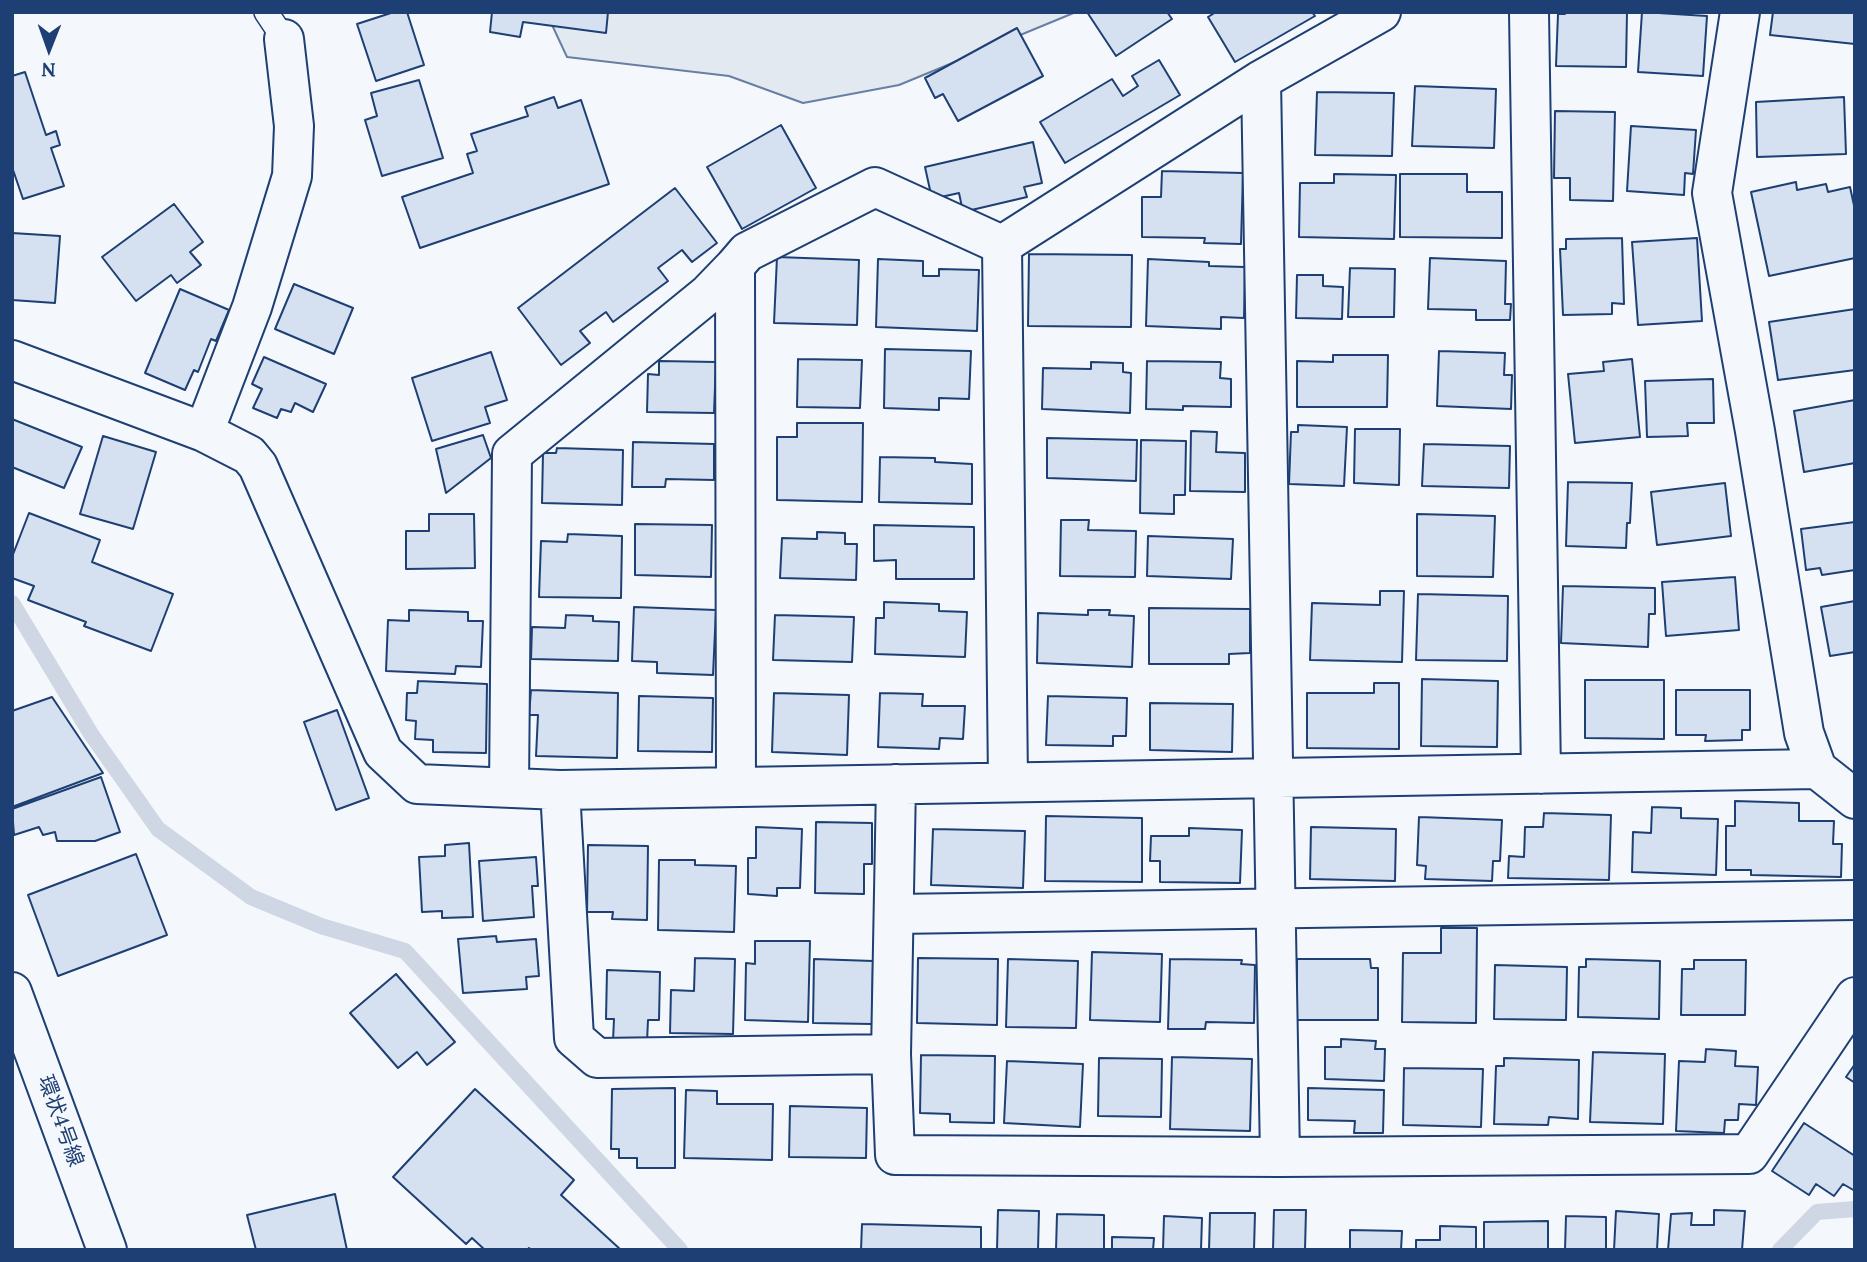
<!DOCTYPE html>
<html>
<head>
<meta charset="utf-8">
<style>
	body { margin:0 }
	#map { position:relative; width:1867px; height:1262px; overflow:hidden; background:#f4f7fb; font-family:Lora,serif }
	canvas { display:block }
	.frame { position:absolute; inset:0; border:14px solid #1d3f73; pointer-events:none }
	.north { position:absolute; left:14px; top:14px; width:70px; height:70px; -webkit-text-stroke:5px #f4f7fb; paint-order:stroke; rotate:181deg; font-size:19px; font-weight:700; line-height:28px; text-align:center; color:#1d3f73 }
	.north::after { content:''; display:block; margin:auto; width:24px; height:32px; background:#1d3f73; clip-path:polygon(50% 0,100% 100%,50% 72%,0 100%) }
</style>
</head>
<body>
<div id="map">
<canvas width="1867" height="1262"></canvas>
<div class="frame"></div>
<div class="north">N</div>
</div>
<script>
const context = document.querySelector('canvas').getContext('2d');
context.lineJoin = 'round';
function paint(path, color) { context.fillStyle = color; context.fill(path, 'evenodd'); }
const shape = rows => new Path2D(rows.map(r => 'M' + r).join(''));
function strokePath(path, color, width, dash) { context.strokeStyle = color; context.lineWidth = width; context.lineCap = dash ? 'butt' : 'round'; context.setLineDash(dash || []); context.stroke(path); }
function label(font, color, halo, rows, align = 'center') {
  context.font = font + ' Lora,"Noto Sans JP",serif'; context.lineWidth = 5; context.setLineDash([]); context.textBaseline = 'middle'; context.strokeStyle = halo; context.fillStyle = color; for (const [text, x, y, turn = 0] of rows) {
    context.save(); context.translate(x, y); context.rotate((+turn || 0) * Math.PI / 180); context.textAlign = isNaN(turn) ? turn : align; if (halo) context.strokeText(text, 0, 0); context.fillText(text, 0, 0); context.restore();
  }
}
const green = shape([
	[546,12,1076,12,899,85,803,103,729,76,567,57,546,12]
]);
paint(green, '#e3e9f0');
strokePath(green, '#687fa3', 2);
strokePath(shape([
	[12,603,91,734,158,829,251,897,321,926,405,951,680,1250],
	[1780,1250,1817,1212,1855,1209]
]), '#cfd7e4', 16);
const building = shape([
	[394,12,407,12,424,65,376,81,357,24,394,12],
	[492,12,608,12,606,33,523,22,520,37,490,32,492,12],
	[1087,12,1167,12,1172,19,1116,56,1087,12],
	[1216,12,1312,12,1315,16,1235,62,1208,17,1216,12],
	[1565,12,1627,12,1626,67,1556,66,1558,14,1565,14,1565,12],
	[1642,12,1707,16,1703,76,1638,72,1642,12],
	[1773,12,1855,12,1855,44,1770,35,1773,12],
	[1017,28,1043,76,958,121,943,94,935,98,925,78,1017,28],
	[1159,60,1180,95,1065,163,1040,122,1112,79,1123,96,1138,86,1132,76,1159,60],
	[25,72,46,135,56,131,60,145,51,148,64,186,23,199,12,167,12,76,25,72],
	[419,80,443,158,382,176,365,120,377,116,371,93,419,80],
	[1415,86,1496,89,1494,148,1412,146,1415,86],
	[1317,92,1394,93,1392,156,1315,155,1317,92],
	[554,97,558,108,581,100,609,184,420,248,402,197,473,173,467,154,477,151,471,134,528,116,525,107,554,97],
	[1844,97,1846,154,1757,157,1756,102,1844,97],
	[1555,111,1615,112,1613,201,1570,200,1570,178,1554,178,1555,111],
	[781,125,816,188,742,229,707,167,781,125],
	[1631,126,1696,130,1693,174,1685,173,1684,195,1627,191,1631,126],
	[1033,142,1042,183,1024,187,1027,197,963,212,959,193,932,199,925,167,1033,142],
	[1162,171,1243,173,1241,244,1204,243,1205,238,1142,237,1142,197,1161,197,1162,171],
	[1334,174,1396,175,1394,239,1299,237,1300,183,1334,183,1334,174],
	[1400,174,1467,174,1467,192,1502,192,1502,238,1400,237,1400,174],
	[1796,182,1797,190,1826,184,1828,192,1850,187,1855,210,1855,258,1769,276,1751,192,1796,182],
	[675,188,717,243,692,262,682,250,658,268,668,281,613,322,606,312,580,331,590,343,561,365,518,308,675,188],
	[174,204,203,242,190,252,201,265,177,283,171,275,136,301,102,257,174,204],
	[12,233,60,236,55,303,12,300,12,233],
	[1622,238,1624,304,1612,303,1612,314,1563,315,1560,249,1566,249,1566,239,1622,238],
	[1697,238,1702,321,1638,325,1632,242,1697,238],
	[1029,254,1132,255,1131,327,1028,326,1029,254],
	[777,257,859,260,857,325,774,323,777,257],
	[1430,258,1506,261,1505,304,1511,304,1510,320,1476,320,1476,310,1428,309,1430,258],
	[878,259,923,261,923,276,939,276,939,269,979,270,977,331,876,327,878,259],
	[1148,259,1209,262,1209,266,1245,267,1244,318,1221,317,1221,329,1146,326,1148,259],
	[1350,268,1395,269,1394,317,1348,317,1350,268],
	[1297,275,1323,275,1323,286,1343,287,1342,319,1296,318,1297,275],
	[294,284,353,308,334,354,275,329,294,284],
	[180,289,229,310,216,341,211,339,198,372,194,370,185,390,145,373,180,289],
	[1855,309,1855,370,1778,380,1769,322,1855,309],
	[885,349,971,351,969,399,939,398,939,410,884,408,885,349],
	[1439,351,1505,353,1504,375,1512,375,1511,409,1437,406,1439,351],
	[491,352,507,400,485,407,490,423,432,441,412,378,491,352],
	[1333,355,1388,355,1387,407,1297,407,1297,361,1333,362,1333,355],
	[264,357,326,384,313,412,295,403,291,412,281,409,277,418,253,408,262,389,252,384,264,357],
	[798,359,862,360,860,408,797,407,798,359],
	[1632,359,1640,437,1575,443,1568,374,1604,371,1603,362,1632,359],
	[659,361,716,362,714,413,647,412,648,374,659,375,659,361],
	[1147,361,1221,362,1220,378,1231,379,1231,407,1183,406,1183,410,1146,409,1147,361],
	[1091,362,1123,363,1123,372,1131,373,1130,413,1042,409,1043,368,1091,369,1091,362],
	[1713,379,1714,423,1687,423,1688,436,1647,437,1645,381,1713,379],
	[1855,400,1855,463,1804,472,1794,411,1855,400],
	[12,419,82,447,64,488,12,467,12,419],
	[797,423,863,423,862,502,777,500,777,437,797,437,797,423],
	[1298,425,1347,427,1344,486,1289,484,1291,432,1298,432,1298,425],
	[1355,429,1400,429,1399,485,1354,483,1355,429],
	[1191,431,1217,432,1216,452,1245,453,1245,492,1190,491,1191,431],
	[483,435,491,458,446,493,436,449,483,435],
	[103,436,156,452,133,529,80,514,103,436],
	[1047,438,1137,440,1136,481,1047,478,1047,438],
	[1141,440,1186,441,1185,495,1174,495,1174,514,1140,513,1141,440],
	[633,442,714,444,714,480,666,479,665,487,632,487,633,442],
	[1424,444,1510,446,1509,488,1422,486,1424,444],
	[557,448,623,450,622,505,542,503,543,453,556,453,557,448],
	[880,457,935,458,935,462,972,464,972,504,879,502,880,457],
	[1568,482,1632,483,1630,523,1627,523,1626,548,1566,546,1568,482],
	[1725,483,1731,536,1657,545,1651,492,1725,483],
	[29,513,100,540,92,562,173,594,151,651,84,626,86,622,28,600,34,586,12,578,12,557,29,513],
	[429,514,474,514,475,568,406,569,406,531,429,531,429,514],
	[1417,514,1495,516,1493,577,1417,576,1417,514],
	[1061,520,1089,520,1088,530,1136,531,1135,577,1060,576,1061,520],
	[1855,522,1855,570,1822,575,1820,568,1806,570,1801,529,1855,522],
	[635,524,712,525,711,577,635,575,635,524],
	[874,525,974,527,974,579,896,579,896,560,874,561,874,525],
	[817,532,845,533,845,544,857,544,856,580,780,578,782,538,817,539,817,532],
	[568,534,622,536,621,598,539,597,541,541,567,542,568,534],
	[1148,536,1233,539,1231,579,1147,576,1148,536],
	[1735,577,1739,630,1666,636,1662,582,1735,577],
	[1563,586,1655,588,1655,614,1649,614,1648,647,1561,643,1563,586],
	[1380,591,1404,591,1402,662,1310,660,1312,603,1380,605,1380,591],
	[1418,594,1508,596,1507,661,1416,660,1418,594],
	[1855,601,1855,652,1830,656,1821,607,1855,601],
	[884,602,939,604,939,611,967,612,965,657,875,654,876,618,884,618,884,602],
	[634,607,716,610,713,675,657,673,657,662,632,661,634,607],
	[1149,608,1250,609,1250,653,1229,654,1229,664,1149,664,1149,608],
	[409,610,468,612,468,621,483,621,481,667,456,666,455,674,386,671,388,620,409,621,409,610],
	[1088,610,1110,610,1109,615,1134,616,1132,667,1037,663,1038,613,1088,615,1088,610],
	[566,615,593,616,593,621,619,622,618,661,531,659,532,627,565,628,566,615],
	[775,615,854,617,852,662,773,660,775,615],
	[1422,679,1498,681,1497,747,1421,746,1422,679],
	[1585,680,1664,680,1664,739,1585,738,1585,680],
	[418,681,487,684,486,753,433,752,433,740,415,739,416,721,406,720,407,693,417,693,418,681],
	[1374,683,1399,683,1399,749,1307,748,1307,693,1374,693,1374,683],
	[531,690,618,693,617,758,536,756,538,715,529,715,531,690],
	[1676,690,1750,690,1750,730,1742,730,1742,740,1705,741,1706,735,1676,735,1676,690],
	[774,693,849,695,847,755,772,752,774,693],
	[880,693,923,694,922,706,965,706,963,739,940,738,939,749,878,747,880,693],
	[639,696,713,698,712,752,638,751,639,696],
	[1048,696,1127,698,1126,736,1113,736,1113,746,1046,745,1048,696],
	[52,697,103,773,12,807,12,711,52,697],
	[1150,703,1233,704,1232,752,1150,750,1150,703],
	[337,710,369,798,336,810,304,722,337,710],
	[101,777,120,832,95,841,57,841,55,832,43,835,39,827,14,835,12,809,101,777],
	[1735,801,1799,803,1799,821,1834,821,1833,844,1842,844,1841,877,1751,875,1751,870,1726,870,1726,826,1735,826,1735,801],
	[1652,807,1681,808,1681,818,1718,819,1716,875,1632,872,1633,832,1651,833,1652,807],
	[1544,813,1611,815,1609,880,1508,878,1509,856,1524,857,1525,827,1543,827,1544,813],
	[1046,816,1142,818,1142,882,1045,881,1046,816],
	[1419,817,1502,820,1500,861,1493,861,1492,881,1425,879,1426,866,1417,865,1419,817],
	[816,822,872,823,872,864,864,864,864,894,815,893,816,822],
	[756,827,802,829,800,888,777,888,777,896,748,894,748,858,756,858,756,827],
	[1311,827,1396,829,1395,881,1310,879,1311,827],
	[1189,828,1242,830,1240,883,1160,882,1160,861,1150,861,1151,836,1189,836,1189,828],
	[933,829,1025,831,1023,888,931,885,933,829],
	[469,843,473,917,442,918,442,911,422,912,419,857,445,856,445,845,469,843],
	[588,845,648,846,647,920,612,919,613,912,587,912,588,845],
	[136,854,167,935,58,976,28,895,136,854],
	[536,857,538,886,532,886,534,917,483,921,479,861,536,857],
	[659,860,695,860,695,865,736,866,734,932,658,930,659,860],
	[1441,928,1477,928,1476,1023,1402,1022,1403,953,1441,953,1441,928],
	[496,936,497,942,536,939,539,976,526,977,527,989,463,993,458,939,496,936],
	[755,941,810,941,808,1022,745,1020,746,963,755,964,755,941],
	[1092,952,1162,954,1160,1022,1090,1020,1092,952],
	[695,958,735,959,733,1034,670,1033,671,990,694,991,695,958],
	[918,958,998,959,997,1025,917,1023,918,958],
	[814,959,873,961,872,1024,813,1023,814,959],
	[1008,959,1078,961,1076,1028,1006,1027,1008,959],
	[1170,959,1242,960,1241,964,1255,965,1254,1023,1206,1022,1205,1029,1168,1029,1170,959],
	[1297,959,1370,959,1371,968,1378,968,1378,1020,1297,1020,1297,959],
	[1586,959,1660,961,1659,1019,1578,1017,1579,967,1586,967,1586,959],
	[1694,960,1746,960,1745,1015,1681,1015,1682,969,1694,969,1694,960],
	[1495,965,1567,967,1566,1020,1494,1019,1495,965],
	[607,970,660,972,659,1020,648,1020,647,1042,613,1041,614,1019,606,1019,607,970],
	[396,974,455,1042,427,1065,417,1052,398,1068,350,1013,396,974],
	[1341,1039,1376,1041,1375,1049,1385,1049,1384,1081,1325,1079,1325,1047,1341,1047,1341,1039],
	[1706,1049,1736,1051,1735,1066,1758,1067,1756,1105,1739,1104,1738,1120,1725,1120,1724,1133,1676,1131,1679,1061,1705,1062,1706,1049],
	[1593,1052,1665,1054,1663,1124,1590,1122,1593,1052],
	[921,1055,995,1056,994,1123,950,1122,950,1114,920,1113,921,1055],
	[1172,1057,1252,1059,1250,1131,1170,1129,1172,1057],
	[1099,1058,1162,1059,1161,1117,1098,1116,1099,1058],
	[1504,1058,1579,1060,1578,1119,1549,1117,1548,1125,1494,1124,1496,1066,1504,1066,1504,1058],
	[1007,1061,1083,1064,1080,1127,1004,1123,1007,1061],
	[1855,1064,1855,1083,1846,1077,1855,1064],
	[1404,1068,1483,1069,1481,1127,1403,1125,1404,1068],
	[675,1088,675,1168,637,1168,637,1158,619,1158,619,1149,611,1149,612,1089,675,1088],
	[1308,1088,1384,1090,1383,1133,1354,1133,1355,1121,1308,1120,1308,1088],
	[475,1089,574,1180,561,1195,621,1250,531,1250,529,1248,527,1250,485,1250,472,1238,466,1244,393,1177,475,1089],
	[686,1090,717,1091,717,1104,773,1104,772,1160,684,1158,686,1090],
	[790,1106,867,1108,866,1158,789,1157,790,1106],
	[1804,1123,1855,1156,1855,1191,1843,1184,1834,1196,1816,1184,1809,1195,1772,1171,1804,1123],
	[335,1194,347,1250,256,1250,247,1215,335,1194],
	[998,1210,1039,1211,1038,1250,997,1250,998,1210],
	[1274,1210,1306,1210,1305,1250,1273,1250,1274,1210],
	[1714,1210,1745,1211,1742,1250,1668,1250,1671,1214,1692,1213,1691,1225,1714,1225,1714,1210],
	[1616,1211,1659,1214,1657,1250,1614,1250,1616,1211],
	[1210,1213,1255,1213,1254,1250,1209,1250,1210,1213],
	[1057,1214,1104,1215,1104,1250,1056,1250,1057,1214],
	[1164,1216,1202,1218,1201,1250,1163,1250,1164,1216],
	[1566,1216,1606,1217,1606,1250,1565,1250,1566,1216],
	[1548,1221,1548,1250,1484,1250,1484,1222,1548,1221],
	[862,1224,981,1227,981,1250,861,1250,862,1224],
	[1440,1226,1476,1227,1476,1250,1416,1250,1416,1240,1440,1240,1440,1226],
	[1350,1230,1402,1231,1401,1250,1350,1250,1350,1230],
	[1112,1237,1154,1238,1153,1250,1112,1250,1112,1237]
]);
paint(building, '#d5e0f0');
strokePath(building, '#1d3f73', 2);
const service = shape([
	[266,12,284,39]
]);
const minor = shape([
	[1529,12,1541,774],
	[1740,12,1712,193,1755,431,1804,733,1817,769,1855,799],
	[1261,80,1280,1157],
	[1002,245,1008,782],
	[12,360,204,432,249,455,258,466,383,752,417,784,560,790,1817,769],
	[204,432,252,307,292,176,294,126,284,39],
	[736,787,735,266,747,252,875,187,1002,245,1261,80,1381,12],
	[509,788,512,454,708,294,735,266],
	[560,790,574,1038,597,1058,891,1054,895,1155,1280,1157,1749,1154,1855,997],
	[894,914,1855,900],
	[891,1054,896,784]
]);
const primary = shape([
	[12,992,107,1250]
]);
strokePath(service, '#1d3f73', 26);
strokePath(minor, '#1d3f73', 42);
strokePath(primary, '#1d3f73', 42);
strokePath(service, '#f4f7fb', 23);
strokePath(minor, '#f4f7fb', 38);
strokePath(primary, '#f4f7fb', 38);
label('21px', '#1d3f73', '#f4f7fb', [
	["環状4号線",60,1121,70]
]);
</script>
</body>
</html>
